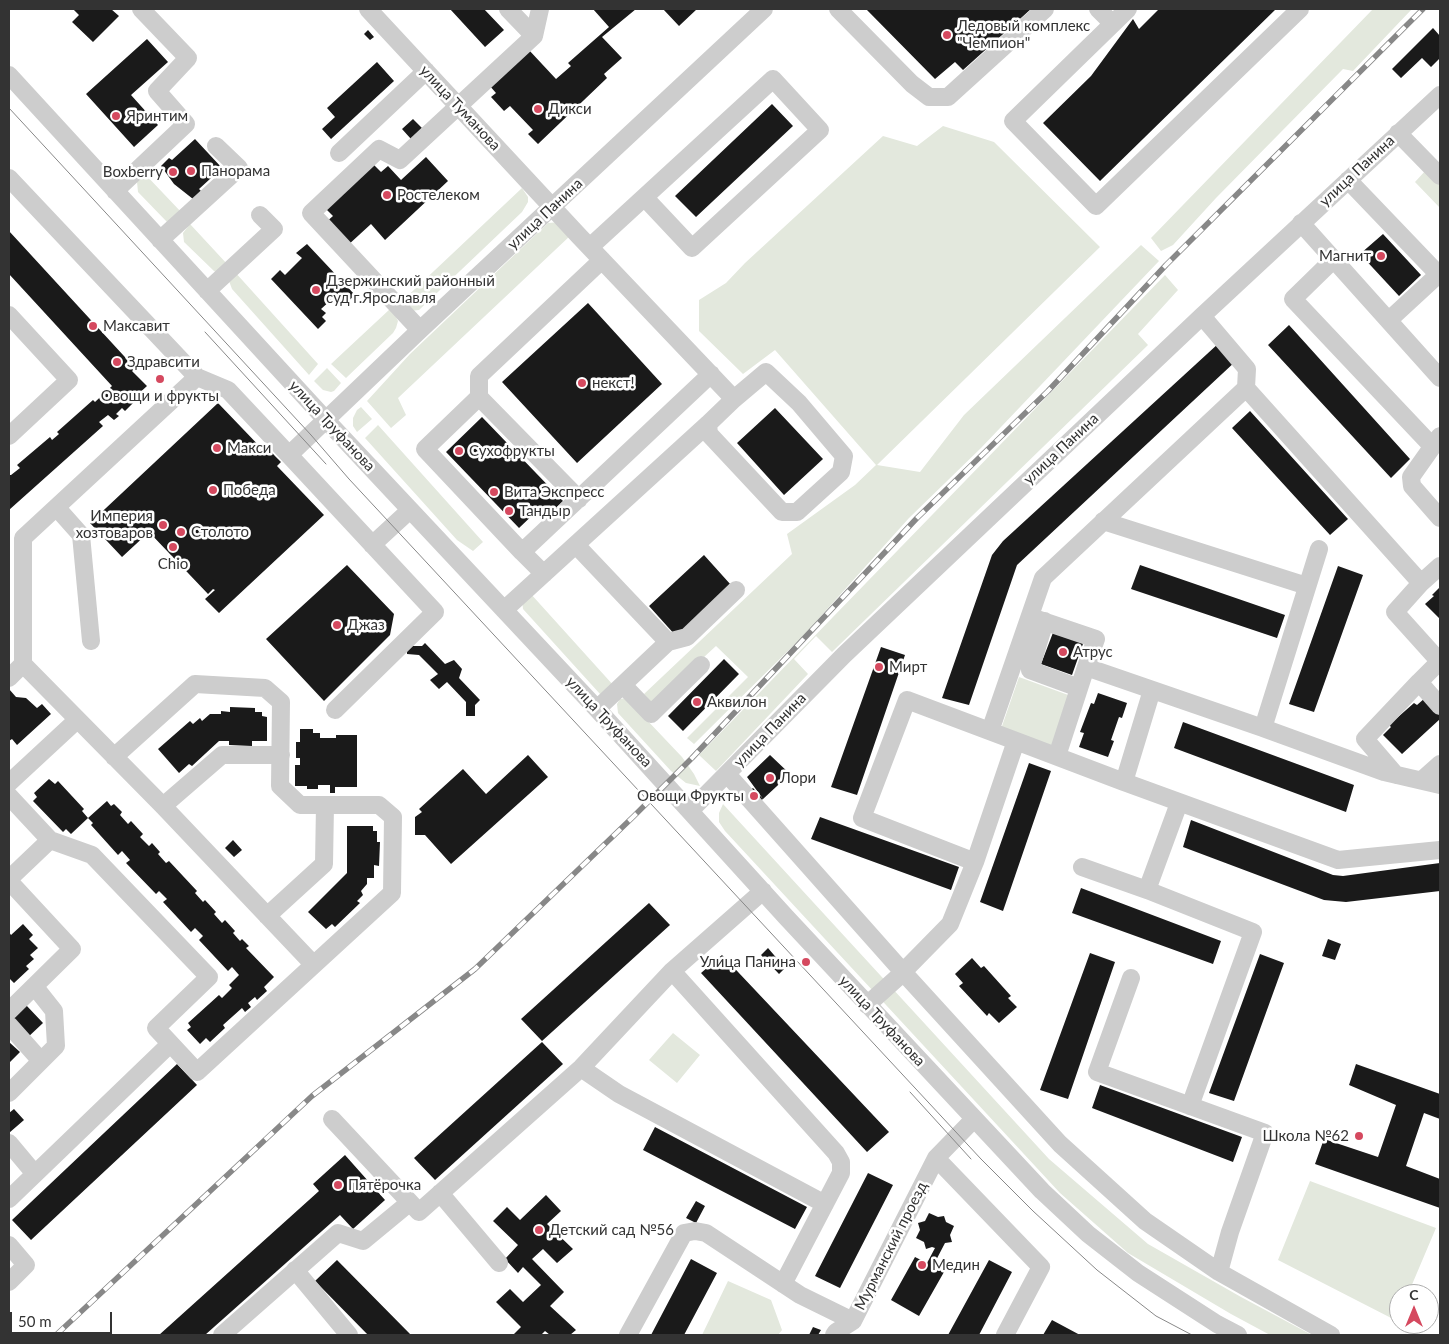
<!DOCTYPE html>
<html>
<head>
<meta charset="utf-8">
<style>
	body { margin:0 }
	#map { position:relative; width:1449px; height:1344px; overflow:hidden; background:#fff; font-family:Lato,sans-serif }
	canvas { display:block }
	.frame { position:absolute; inset:0; border:10px solid #333; pointer-events:none }
	.north { position:absolute; left:1389px; top:1284px; width:50px; height:50px; box-sizing:border-box; background:#fff; border:1px solid #adadad; border-radius:50%; rotate:0deg; font-size:14px; font-weight:700; line-height:20px; text-align:center; color:#333 }
	.north::after { content:''; display:block; margin:auto; width:18px; height:22px; background:#d5495f; clip-path:polygon(50% 0,100% 100%,50% 72%,0 100%) }
	.scale { position:absolute; left:10px; top:1312px; width:102px; height:22px; box-sizing:border-box; border:2px solid #333; border-top:0; padding-left:6px; font-size:15px; line-height:18px; white-space:nowrap; color:#333; -webkit-text-stroke:4px #fff; paint-order:stroke }
</style>
</head>
<body>
<div id="map">
<canvas width="1449" height="1344"></canvas>
<div class="frame"></div>
<div class="north">С</div>
<div class="scale">50 m</div>
</div>
<script>
const context = document.querySelector('canvas').getContext('2d');
context.lineJoin = 'round';
function paint(path, color) { context.fillStyle = color; context.fill(path, 'evenodd'); }
const shape = rows => new Path2D(rows.map(r => 'M' + r).join(''));
function strokePath(path, color, width, dash) { context.strokeStyle = color; context.lineWidth = width; context.lineCap = dash ? 'butt' : 'round'; context.setLineDash(dash || []); context.stroke(path); }
function label(font, color, halo, rows, align = 'center') {
  context.font = font + ' Lato,sans-serif'; context.lineWidth = 5; context.setLineDash([]); context.textBaseline = 'middle'; context.strokeStyle = halo; context.fillStyle = color; for (const [text, x, y, turn = 0] of rows) {
    context.save(); context.translate(x, y); context.rotate((+turn || 0) * Math.PI / 180); context.textAlign = isNaN(turn) ? turn : align; if (halo) context.strokeText(text, 0, 0); context.fillText(text, 0, 0); context.restore();
  }
}
paint(shape([
	[1373,9,1412,9,1353,71,1343,69,1216,198,1173,245,1161,251,1151,238],
	[943,126,994,142,1100,247,877,465,920,472,964,415,1141,245,1159,261,981,448,909,518,804,635,694,744,687,738,748,677,716,646,653,704,644,694,792,554,787,534,855,485,876,465,775,350,743,374,699,331,699,300,726,283,745,263,883,136,917,146],
	[1426,170,1440,183,1440,208,1415,182],
	[144,173,182,213,167,222,138,192,137,182],
	[522,188,528,197,528,202,522,212,419,310,409,311,399,304],
	[561,222,571,235,398,398,406,415,391,428,367,401,410,354,548,223],
	[190,224,228,265,216,272,214,271,184,242,183,233],
	[234,271,318,364,309,375,232,289,229,281],
	[1165,275,1178,290,1138,334,1148,345,832,652,816,636,794,659,808,674,716,771,699,755],
	[390,309,396,317,398,321,396,328,393,333,346,378,331,364],
	[327,368,341,383,334,391,331,392,323,390,314,381],
	[361,407,372,419,357,432,353,426,353,418,357,410],
	[378,425,483,542,473,551,457,540,365,438],
	[530,593,614,686,609,692,600,694,523,609,522,600],
	[1019,677,1071,696,1053,750,1001,729],
	[626,698,682,757,694,774,700,786,686,783,671,771,618,713,617,704,620,699],
	[723,804,1049,1159,1148,1244,1241,1297,1312,1335,1270,1335,1231,1314,1128,1253,1060,1193,725,831,719,822,719,813],
	[673,1033,700,1055,677,1083,649,1060],
	[1310,1181,1436,1228,1408,1294,1399,1294,1399,1316,1397,1321,1278,1260],
	[728,1281,771,1300,782,1330,778,1335,702,1335]
]), '#e3e8dd');
paint(shape([
	[73,9,111,9,119,16,93,42,72,22,79,15],
	[450,9,484,9,504,30,485,47],
	[593,9,636,9,602,37,622,58,604,74,607,78,538,144,528,134,533,130,510,106,504,111,491,97,496,93,489,85,528,49,556,79,571,66,568,63,609,27],
	[663,9,697,9,679,26],
	[866,9,1031,9,963,70,955,62,935,79],
	[1159,9,1276,9,1100,181,1043,123,1091,76,1133,19,1139,29],
	[1433,28,1440,36,1440,58,1431,67,1422,58,1401,78,1392,69],
	[368,30,374,37,370,40,364,34],
	[147,39,168,62,131,95,158,125,134,147,86,94],
	[377,62,394,81,331,139,322,129,335,117,327,108],
	[772,104,793,126,696,217,675,196],
	[413,119,422,128,411,139,402,129],
	[195,139,222,168,199,189,201,191,193,199,174,184,161,166,169,158,172,160],
	[426,157,448,181,385,240,371,224,347,246,325,223,333,216,325,208,373,164,381,172,388,166,401,180],
	[9,231,135,368,132,371,147,386,135,397,137,399,125,411,122,408,116,414,119,416,114,420,108,415,99,422,103,426,9,510,9,475,11,475,20,468,17,465,50,437,52,440,59,434,57,432,93,400,95,402,112,386,9,274],
	[1383,234,1421,275,1399,296,1360,254],
	[307,244,355,295,344,305,340,300,336,304,331,300,321,309,326,313,322,317,326,321,318,329,271,279,280,270,285,275,302,258,296,253],
	[588,303,662,384,577,463,502,382],
	[1289,325,1410,459,1391,478,1268,345],
	[1219,343,1237,360,1017,565,969,705,942,698,992,555,1003,541],
	[218,403,265,452,269,449,274,455,281,462,277,466,324,515,219,613,205,599,215,590,213,589,208,594,149,532,122,557,90,523],
	[775,408,823,459,784,495,737,443],
	[1250,411,1348,519,1330,535,1232,428],
	[482,417,563,501,547,517,539,509,519,528,446,452],
	[704,555,731,585,676,636,649,606],
	[347,565,394,614,390,635,324,701,266,639],
	[1140,565,1285,615,1277,638,1131,589],
	[1338,566,1363,575,1314,712,1289,704],
	[1440,587,1440,619,1425,604,1434,596,1432,595],
	[1054,630,1084,641,1072,675,1041,664],
	[425,643,445,664,454,660,462,669,459,678,480,700,475,705,475,716,466,716,466,702,447,682,439,689,430,680,438,674,419,655,407,654,407,646,422,646],
	[881,647,905,655,857,795,831,787],
	[724,659,739,674,683,731,668,716],
	[9,689,16,697,26,698,37,708,42,704,51,714,17,745,12,739,9,741],
	[1098,693,1127,703,1122,718,1119,717,1111,740,1114,741,1108,757,1079,747,1084,733,1080,732,1091,703,1094,704],
	[1425,698,1440,714,1440,719,1402,754,1383,735,1391,727,1389,725,1414,703,1417,705],
	[230,707,255,708,255,712,262,712,262,716,267,717,267,741,252,741,252,746,229,745,229,741,219,741,192,766,189,764,179,773,158,749,190,721,193,724,200,718,202,721,210,714,221,714,221,711,230,712],
	[1183,722,1354,785,1346,812,1174,748],
	[300,729,313,729,313,733,320,733,320,738,336,738,336,735,357,735,357,787,335,787,335,793,330,793,330,785,318,785,318,789,307,789,307,786,295,786,295,765,300,765,300,758,296,758,296,742,300,742],
	[528,755,548,777,451,864,425,835,415,835,415,817,422,812,419,809,463,769,486,794],
	[770,755,790,774,763,799,755,804,745,794,753,788,763,799,747,777],
	[1029,763,1051,771,1003,911,980,902],
	[49,779,55,784,58,781,84,809,82,811,88,818,71,834,66,829,63,832,33,801,37,797,34,793],
	[107,801,111,806,114,804,122,812,120,815,128,824,131,821,143,834,140,837,149,846,152,843,160,852,158,854,166,863,169,861,197,891,195,893,203,902,205,900,216,912,214,914,222,923,225,920,235,931,233,933,240,941,242,939,249,946,246,948,274,977,264,987,267,991,257,1000,255,997,248,1003,251,1007,245,1012,242,1008,223,1025,225,1028,210,1042,206,1038,200,1044,187,1030,191,1027,188,1023,219,995,222,998,232,988,229,985,239,975,232,967,228,971,199,940,203,936,195,928,191,932,163,902,167,899,159,891,156,894,126,863,130,860,122,851,118,855,91,825,93,823,88,818],
	[820,817,959,867,951,890,811,839],
	[1191,820,1333,875,1343,876,1440,863,1440,891,1346,902,1324,900,1183,847],
	[347,826,373,826,373,831,377,831,377,842,380,842,379,866,374,865,374,878,367,878,367,884,361,891,363,895,357,901,360,903,335,927,332,924,326,929,308,912,347,873],
	[233,840,242,850,234,857,225,848],
	[1081,888,1221,941,1213,964,1072,913],
	[649,903,670,925,542,1041,521,1019],
	[23,924,33,935,29,939,38,948,30,955,34,959,26,966,29,969,14,983,9,978,9,932,11,935],
	[1328,939,1341,944,1335,960,1322,956],
	[768,948,785,968,779,974,761,955],
	[1090,953,1115,962,1068,1099,1040,1090],
	[1260,954,1284,963,1234,1101,1209,1093],
	[722,955,889,1132,867,1152,701,973],
	[972,958,981,968,984,966,1011,996,1008,998,1017,1007,999,1023,989,1013,987,1016,959,986,963,983,955,974],
	[26,1005,43,1023,26,1039,9,1021],
	[9,1042,20,1052,9,1063],
	[542,1042,563,1064,435,1180,414,1158],
	[177,1064,197,1085,31,1240,12,1220],
	[1356,1064,1440,1094,1440,1119,1424,1113,1406,1166,1440,1179,1440,1208,1315,1164,1324,1139,1378,1157,1396,1105,1349,1085],
	[1100,1085,1242,1137,1233,1162,1092,1108],
	[14,1109,24,1120,9,1133,9,1113],
	[655,1127,807,1207,795,1229,643,1150],
	[345,1155,385,1200,353,1229,340,1215,205,1335,159,1335,319,1191,313,1184],
	[868,1173,893,1185,840,1288,815,1276],
	[546,1195,561,1211,547,1224,573,1249,557,1263,543,1249,532,1259,564,1292,550,1306,576,1330,570,1335,550,1335,545,1331,541,1335,513,1335,521,1327,496,1302,510,1289,523,1302,541,1285,523,1267,518,1273,505,1259,518,1245,493,1221,507,1207,520,1220],
	[696,1201,705,1206,696,1223,686,1218],
	[929,1213,938,1217,944,1216,946,1222,954,1226,950,1235,952,1242,945,1243,933,1266,944,1272,919,1316,891,1300,915,1257,927,1263,935,1248,932,1247,926,1249,924,1242,916,1238,920,1230,918,1223,925,1221],
	[691,1259,717,1273,684,1335,651,1335],
	[337,1260,411,1335,368,1335,315,1281],
	[989,1260,1012,1272,979,1335,948,1335],
	[1052,1320,1080,1335,1043,1335],
	[813,1327,821,1330,818,1335,809,1335]
]), '#1a1a1a');
strokePath(shape([
	[368,9,579,236,734,399,766,372,799,403,844,456,841,472,797,512,782,512,709,434,708,424],
	[838,9,912,84,929,97,948,97,1045,9],
	[1098,9,1113,24],
	[1128,9,1013,121,1096,206,1300,9],
	[534,36,540,9],
	[9,75,326,420,597,709,786,917,1042,1191,1088,1234,1138,1273,1217,1324,1238,1335],
	[1398,133,1440,176],
	[339,153,426,71],
	[9,178,197,377,23,538,23,664,9,678],
	[1348,180,1439,275],
	[115,191,186,124,157,91,188,58,141,9],
	[1301,223,1440,378],
	[160,240,239,168,216,146],
	[590,247,773,79,820,130,692,248,645,198],
	[1334,259,1293,299,1432,446],
	[602,260,479,376,479,397,425,449,522,552,711,374],
	[207,291,274,229,260,215],
	[9,315,69,380,9,436],
	[1389,320,1440,273],
	[420,330,311,213,379,149,400,160,534,36,508,9],
	[197,377,228,390,289,455],
	[1246,388,1421,583,1440,566],
	[479,397,579,499],
	[1440,436,1411,477,1412,486,1440,518],
	[57,508,81,535,91,641],
	[1103,521,1307,586],
	[372,545,410,510],
	[576,545,668,642,597,709],
	[522,552,544,574],
	[1421,583,1395,612,1440,662],
	[504,610,708,424,734,399],
	[1034,618,1096,639,1086,667],
	[1045,621,1030,670,1079,688],
	[668,642,687,637,736,590],
	[23,664,163,806,313,964],
	[1419,682,1440,661],
	[623,685,651,714,701,665],
	[335,710,435,612,289,455,420,330,764,9],
	[1263,728,1384,772,1440,785],
	[990,731,1043,578,1246,388,1247,369,1202,316],
	[1057,756,1086,667,1263,728,1319,549],
	[727,774,903,972,1060,1144,1145,1221,1219,1272,1331,1335],
	[1396,775,1365,739,1419,682,1440,706],
	[1422,780,1440,764],
	[1124,782,1338,860,1440,850],
	[9,783,77,720],
	[9,796,50,840,92,855,209,977,156,1028,197,1072,392,893,393,817,379,805,300,805,280,786,281,702,265,688,195,684,114,757],
	[1179,803,1147,890,1253,932,1190,1106],
	[163,806,222,755,281,755],
	[690,811,844,655,1202,316,1440,95],
	[975,862,862,818,907,700,1016,741],
	[1082,867,1147,890],
	[9,879,50,840],
	[9,881,72,949,9,1011],
	[267,916,324,864,325,805],
	[672,971,836,1153,841,1162,841,1173,783,1284],
	[1131,978,1097,1072,1265,1133,1230,1232,1219,1272],
	[867,1005,897,978,950,924,975,862,1016,741,1124,782,1152,690],
	[9,1025,41,1061],
	[581,1068,619,1094,825,1204],
	[9,1093,56,1046,54,1011,35,987],
	[332,1119,419,1212,581,1068,672,971,763,891],
	[9,1143,35,1174],
	[936,1158,1041,1267,1005,1335],
	[440,1193,499,1263],
	[9,1199,170,1044],
	[9,1245,26,1265,9,1282],
	[295,1270,349,1335],
	[222,1335,338,1233,363,1241,409,1203],
	[628,1335,684,1233,695,1231,706,1233,800,1295,853,1321,936,1158,974,1119],
	[834,1335,836,1332,853,1321]
]), '#cdcdcd', 18);
strokePath(shape([
	[9,108,311,435,349,479,981,1159,1033,1211,1097,1270,1156,1316,1192,1335],
	[205,332,326,464],
	[910,1092,971,1159]
]), '#888', 1);
const rail = shape([
	[56,1335,312,1096,475,969,634,816,692,758,917,518,1048,391,1166,265,1423,9]
]);
strokePath(rail, '#888', 5.5);
strokePath(rail, '#fff', 4, [11]);
for (const [x, y, r, color] of [
	[947,35,5,"#d5495f"],
	[538,109,5,"#d5495f"],
	[116,116,5,"#d5495f"],
	[191,171,5,"#d5495f"],
	[173,172,5,"#d5495f"],
	[387,195,5,"#d5495f"],
	[1381,256,5,"#d5495f"],
	[316,290,5,"#d5495f"],
	[93,326,5,"#d5495f"],
	[117,362,5,"#d5495f"],
	[160,379,5,"#d5495f"],
	[582,383,5,"#d5495f"],
	[217,448,5,"#d5495f"],
	[459,451,5,"#d5495f"],
	[213,490,5,"#d5495f"],
	[494,492,5,"#d5495f"],
	[509,511,5,"#d5495f"],
	[163,525,5,"#d5495f"],
	[181,532,5,"#d5495f"],
	[173,547,5,"#d5495f"],
	[337,625,5,"#d5495f"],
	[1063,652,5,"#d5495f"],
	[879,667,5,"#d5495f"],
	[697,702,5,"#d5495f"],
	[770,778,5,"#d5495f"],
	[754,796,5,"#d5495f"],
	[806,962,5,"#d5495f"],
	[1359,1136,5,"#d5495f"],
	[338,1185,5,"#d5495f"],
	[539,1230,5,"#d5495f"],
	[922,1265,5,"#d5495f"]
]) { const dot = new Path2D(); dot.arc(x, y, r, 0, 2 * Math.PI); context.fillStyle = color; context.fill(dot); strokePath(dot, '#fff', 2); }
label('15px', '#333', '#fff', [
	["Ледовый комплекс",957,26],
	["\"Чемпион\"",957,43],
	["Дикси",548,109],
	["Яринтим",126,116],
	["Панорама",201,171],
	["Boxberry",163,172,"right"],
	["Ростелеком",397,195],
	["Магнит",1371,256,"right"],
	["Дзержинский районный",326,281],
	["суд г.Ярославля",326,298],
	["Максавит",103,326],
	["Здравсити",127,362],
	["некст!",592,383],
	["Овощи и фрукты",160,396,"center"],
	["Макси",227,448],
	["Сухофрукты",469,451],
	["Победа",223,490],
	["Вита Экспресс",504,492],
	["Тандыр",519,511],
	["Империя",153,516,"right"],
	["хозтоваров",153,533,"right"],
	["Столото",191,532],
	["Chio",173,564,"center"],
	["Джаз",347,625],
	["Атрус",1073,652],
	["Мирт",889,667],
	["Аквилон",707,702],
	["Лори",780,778],
	["Овощи Фрукты",744,796,"right"],
	["Улица Панина",796,962,"right"],
	["Школа №62",1349,1136,"right"],
	["Пятёрочка",348,1185],
	["Детский сад №56",549,1230],
	["Медин",932,1265]
], 'left');
label('15px', '#333', '#fff', [
	["улица Туманова",460,108,47],
	["улица Панина",1357,171,-43],
	["улица Панина",545,214,-43],
	["улица Труфанова",332,426,47],
	["улица Панина",1061,449,-43],
	["улица Труфанова",609,722,47],
	["улица Панина",770,730,-46],
	["улица Труфанова",882,1021,47],
	["Мурманский проезд",891,1246,-63]
]);
</script>
</body>
</html>
